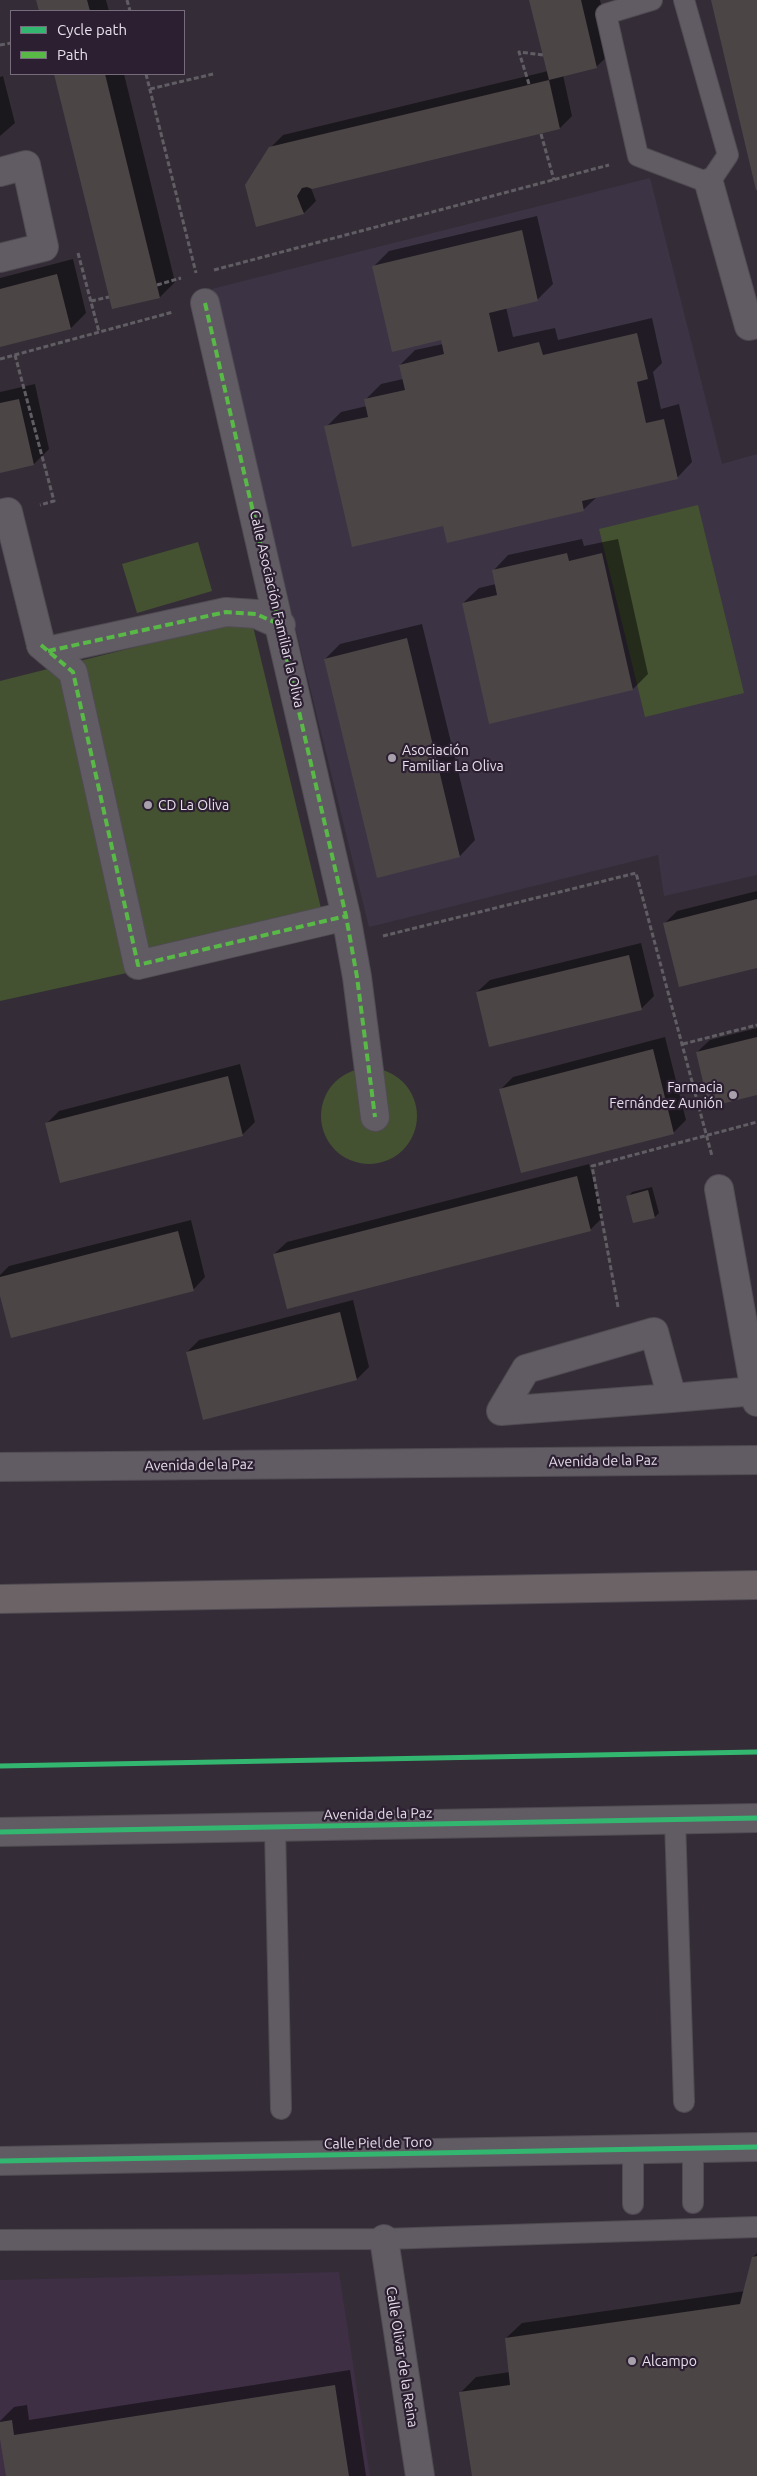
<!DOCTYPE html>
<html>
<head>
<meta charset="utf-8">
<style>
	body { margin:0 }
	#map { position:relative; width:757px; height:2476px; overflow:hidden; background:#342d37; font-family:Ubuntu,sans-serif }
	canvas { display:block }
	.legend { position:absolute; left:10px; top:10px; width:175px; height:65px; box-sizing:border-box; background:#2b1f31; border:1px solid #766c7b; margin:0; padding:6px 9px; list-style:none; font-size:15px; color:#e7dfeb }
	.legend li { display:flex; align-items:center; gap:10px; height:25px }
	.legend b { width:25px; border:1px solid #766c7b }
</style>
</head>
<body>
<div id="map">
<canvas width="757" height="2476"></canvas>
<ul class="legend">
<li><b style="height:6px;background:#33b770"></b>Cycle path</li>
<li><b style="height:6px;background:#58b947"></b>Path</li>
</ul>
</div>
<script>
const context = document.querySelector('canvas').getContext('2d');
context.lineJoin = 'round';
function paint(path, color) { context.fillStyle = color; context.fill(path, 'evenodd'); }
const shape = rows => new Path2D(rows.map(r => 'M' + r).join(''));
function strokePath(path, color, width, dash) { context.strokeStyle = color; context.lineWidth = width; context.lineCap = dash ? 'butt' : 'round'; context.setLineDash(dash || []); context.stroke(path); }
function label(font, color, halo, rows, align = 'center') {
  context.font = font + ' Ubuntu,sans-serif'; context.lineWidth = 4.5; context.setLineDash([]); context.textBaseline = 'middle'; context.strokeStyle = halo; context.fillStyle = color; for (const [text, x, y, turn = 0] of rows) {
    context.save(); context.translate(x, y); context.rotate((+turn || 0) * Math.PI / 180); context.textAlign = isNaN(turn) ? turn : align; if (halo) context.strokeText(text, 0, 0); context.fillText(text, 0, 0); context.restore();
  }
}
paint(shape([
	[339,2272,370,2476,0,2476,0,2280]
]), '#3e2f45');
paint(shape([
	[650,178,722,464,757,454,757,875,664,896,658,855,369,927,212,289]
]), '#3c3444');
paint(shape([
	[698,505,744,693,645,717,599,529],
	[198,542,212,591,137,613,122,564],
	[251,618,326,929,0,1001,0,681],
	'321 1116a48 48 0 1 1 96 0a48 48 0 1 1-96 0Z'
]), '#445231');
paint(shape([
	[38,0,106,0,109,11,40,11],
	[530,0,600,0,612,52,596,67,563,75,572,116,560,128,311,188,316,201,304,213,270,148,283,135,548,71],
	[56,74,124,74,175,282,160,297,113,308],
	[3,76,15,123,0,136,0,77],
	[537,216,553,284,537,300,506,307,513,337,555,328,558,340,652,318,662,363,653,372,661,409,679,404,692,462,677,478,598,496,583,510,444,524,326,427,341,412,367,406,366,399,381,384,403,379,400,365,415,350,443,344,442,339,374,266,389,251],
	[73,259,86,313,71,328,0,346,0,278],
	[35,384,49,449,34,464,0,472,0,392],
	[582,539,584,546,618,539,648,674,633,689,463,603,479,588,496,584,493,571,508,555],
	[422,624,475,840,460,856,325,659,340,644],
	[757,891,757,967,665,923,677,911],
	[641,943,654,996,642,1008,490,1046,477,992,490,980],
	[757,1028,757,1094,697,1052,710,1040],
	[665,1037,686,1120,674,1132,522,1172,501,1089,513,1077],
	[240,1064,255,1122,242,1135,47,1123,59,1111],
	[589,1164,603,1217,590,1230,274,1254,287,1242],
	[652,1187,659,1213,655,1217,634,1222,628,1197,632,1192],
	[191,1220,205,1277,193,1290,0,1291,0,1275,9,1266],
	[353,1300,369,1367,357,1379,187,1352,199,1340],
	[757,2253,757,2476,474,2476,461,2392,476,2377,510,2372,506,2338,522,2323,745,2291,753,2257],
	[350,2370,366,2476,7,2476,0,2421,14,2407,27,2405,29,2420]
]), '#0007');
paint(shape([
	[36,0,87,0,90,11,39,11],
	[529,0,581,0,597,68,549,80],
	[711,0,757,0,757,190,756,190],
	[54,74,105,74,160,298,112,309],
	[549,80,560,129,312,189,307,187,302,188,297,196,304,214,256,227,245,185,269,147],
	[522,230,538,301,489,313,498,352,539,342,543,355,637,333,648,379,637,382,646,423,664,419,678,479,582,501,584,511,447,543,443,526,352,547,324,426,368,417,364,399,405,390,399,365,444,354,441,340,392,352,372,266],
	[57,274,71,329,0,347,0,289],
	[19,399,34,465,0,473,0,403],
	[567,553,569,561,602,553,633,690,489,724,462,603,497,595,492,570],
	[407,638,460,857,377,878,324,659],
	[757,899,757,968,679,987,663,923],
	[629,955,642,1010,489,1047,476,992],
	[757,1037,757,1095,709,1107,696,1052],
	[653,1049,674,1134,521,1173,499,1089],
	[228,1076,243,1136,60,1183,45,1123],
	[577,1176,591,1231,287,1309,273,1254],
	[648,1190,655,1218,633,1223,626,1196],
	[178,1231,194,1291,11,1338,0,1296,0,1277],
	[340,1312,357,1380,203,1420,186,1352],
	[757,2256,757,2476,472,2476,459,2392,510,2385,505,2338,740,2304,752,2257],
	[335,2385,349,2476,6,2476,0,2439,0,2422,12,2420,14,2435]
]), '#4c4546');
const service = shape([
	[652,0,606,14,638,156,709,183,728,155,684,0],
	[675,1820,684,2102],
	[275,1827,281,2109],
	[693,2148,693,2203],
	[633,2150,633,2204],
	[0,2240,384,2239,757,2227]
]);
const pedestrian = shape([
	[205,303,346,916,357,977,375,1117],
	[41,645,73,672,138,965,346,916],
	[48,651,226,612,256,614,281,625]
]);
const minor = shape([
	[0,172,26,165,44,247,0,258],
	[709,183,749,326,757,324],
	[0,514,8,512,41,645],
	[719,1189,757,1402],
	[672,1398,654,1332,526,1369,501,1411,672,1398,755,1391,757,1391],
	[0,1467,757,1460],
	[0,1832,757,1818],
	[0,2161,757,2147],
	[384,2239,420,2476]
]);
const primary = shape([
	[0,1599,757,1585]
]);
strokePath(service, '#504b53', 22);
strokePath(pedestrian, '#504b53', 30);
strokePath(minor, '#504b53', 30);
strokePath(primary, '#504b53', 30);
strokePath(shape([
	[127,0,130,11],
	[0,45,11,43],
	[146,74,196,273],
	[529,84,519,52,543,55],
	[150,89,213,74],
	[541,134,554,180],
	[78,253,99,332],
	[214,270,609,165],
	[157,285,181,278],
	[91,301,109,297],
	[15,355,54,501,40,505],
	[0,359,173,312],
	[383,936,636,873,712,1156],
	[683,1044,757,1025],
	[618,1307,592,1166,757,1122]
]), '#615d64', 3, [5, 2.5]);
strokePath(service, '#615c64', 20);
strokePath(pedestrian, '#615c64', 28);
strokePath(minor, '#615c64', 28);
strokePath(primary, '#6c6367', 28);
strokePath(shape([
	[205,303,346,916,357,977,375,1117],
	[41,645,73,672,138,965,346,916],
	[48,651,226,612,256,614,281,625]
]), '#58b947', 4, [8, 4]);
strokePath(shape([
	[0,1766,757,1752],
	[0,1832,757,1818],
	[0,2161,757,2147]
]), '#33b770', 5);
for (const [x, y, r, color] of [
	[392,758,5,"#a8a1ac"],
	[148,805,5,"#a8a1ac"],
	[733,1095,5,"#a8a1ac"],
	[632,2361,5,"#a8a1ac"]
]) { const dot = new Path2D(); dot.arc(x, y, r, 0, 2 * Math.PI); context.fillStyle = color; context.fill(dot); strokePath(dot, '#2b1f31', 2); }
label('14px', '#e7dfeb', '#2b1f31', [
	["Calle Asociación Familiar la Oliva",277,609,77],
	["Avenida de la Paz",603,1461,-1],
	["Avenida de la Paz",199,1465,-1],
	["Avenida de la Paz",378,1814,-1],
	["Calle Piel de Toro",378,2143,-1],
	["Calle Olivar de la Reina",402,2357,81]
]);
label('14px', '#e7dfeb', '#2b1f31', [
	["Asociación",402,750],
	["Familiar La Oliva",402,766],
	["CD La Oliva",158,805],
	["Farmacia",723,1087,"right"],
	["Fernández Aunión",723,1103,"right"],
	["Alcampo",642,2361]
], 'left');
</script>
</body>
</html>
